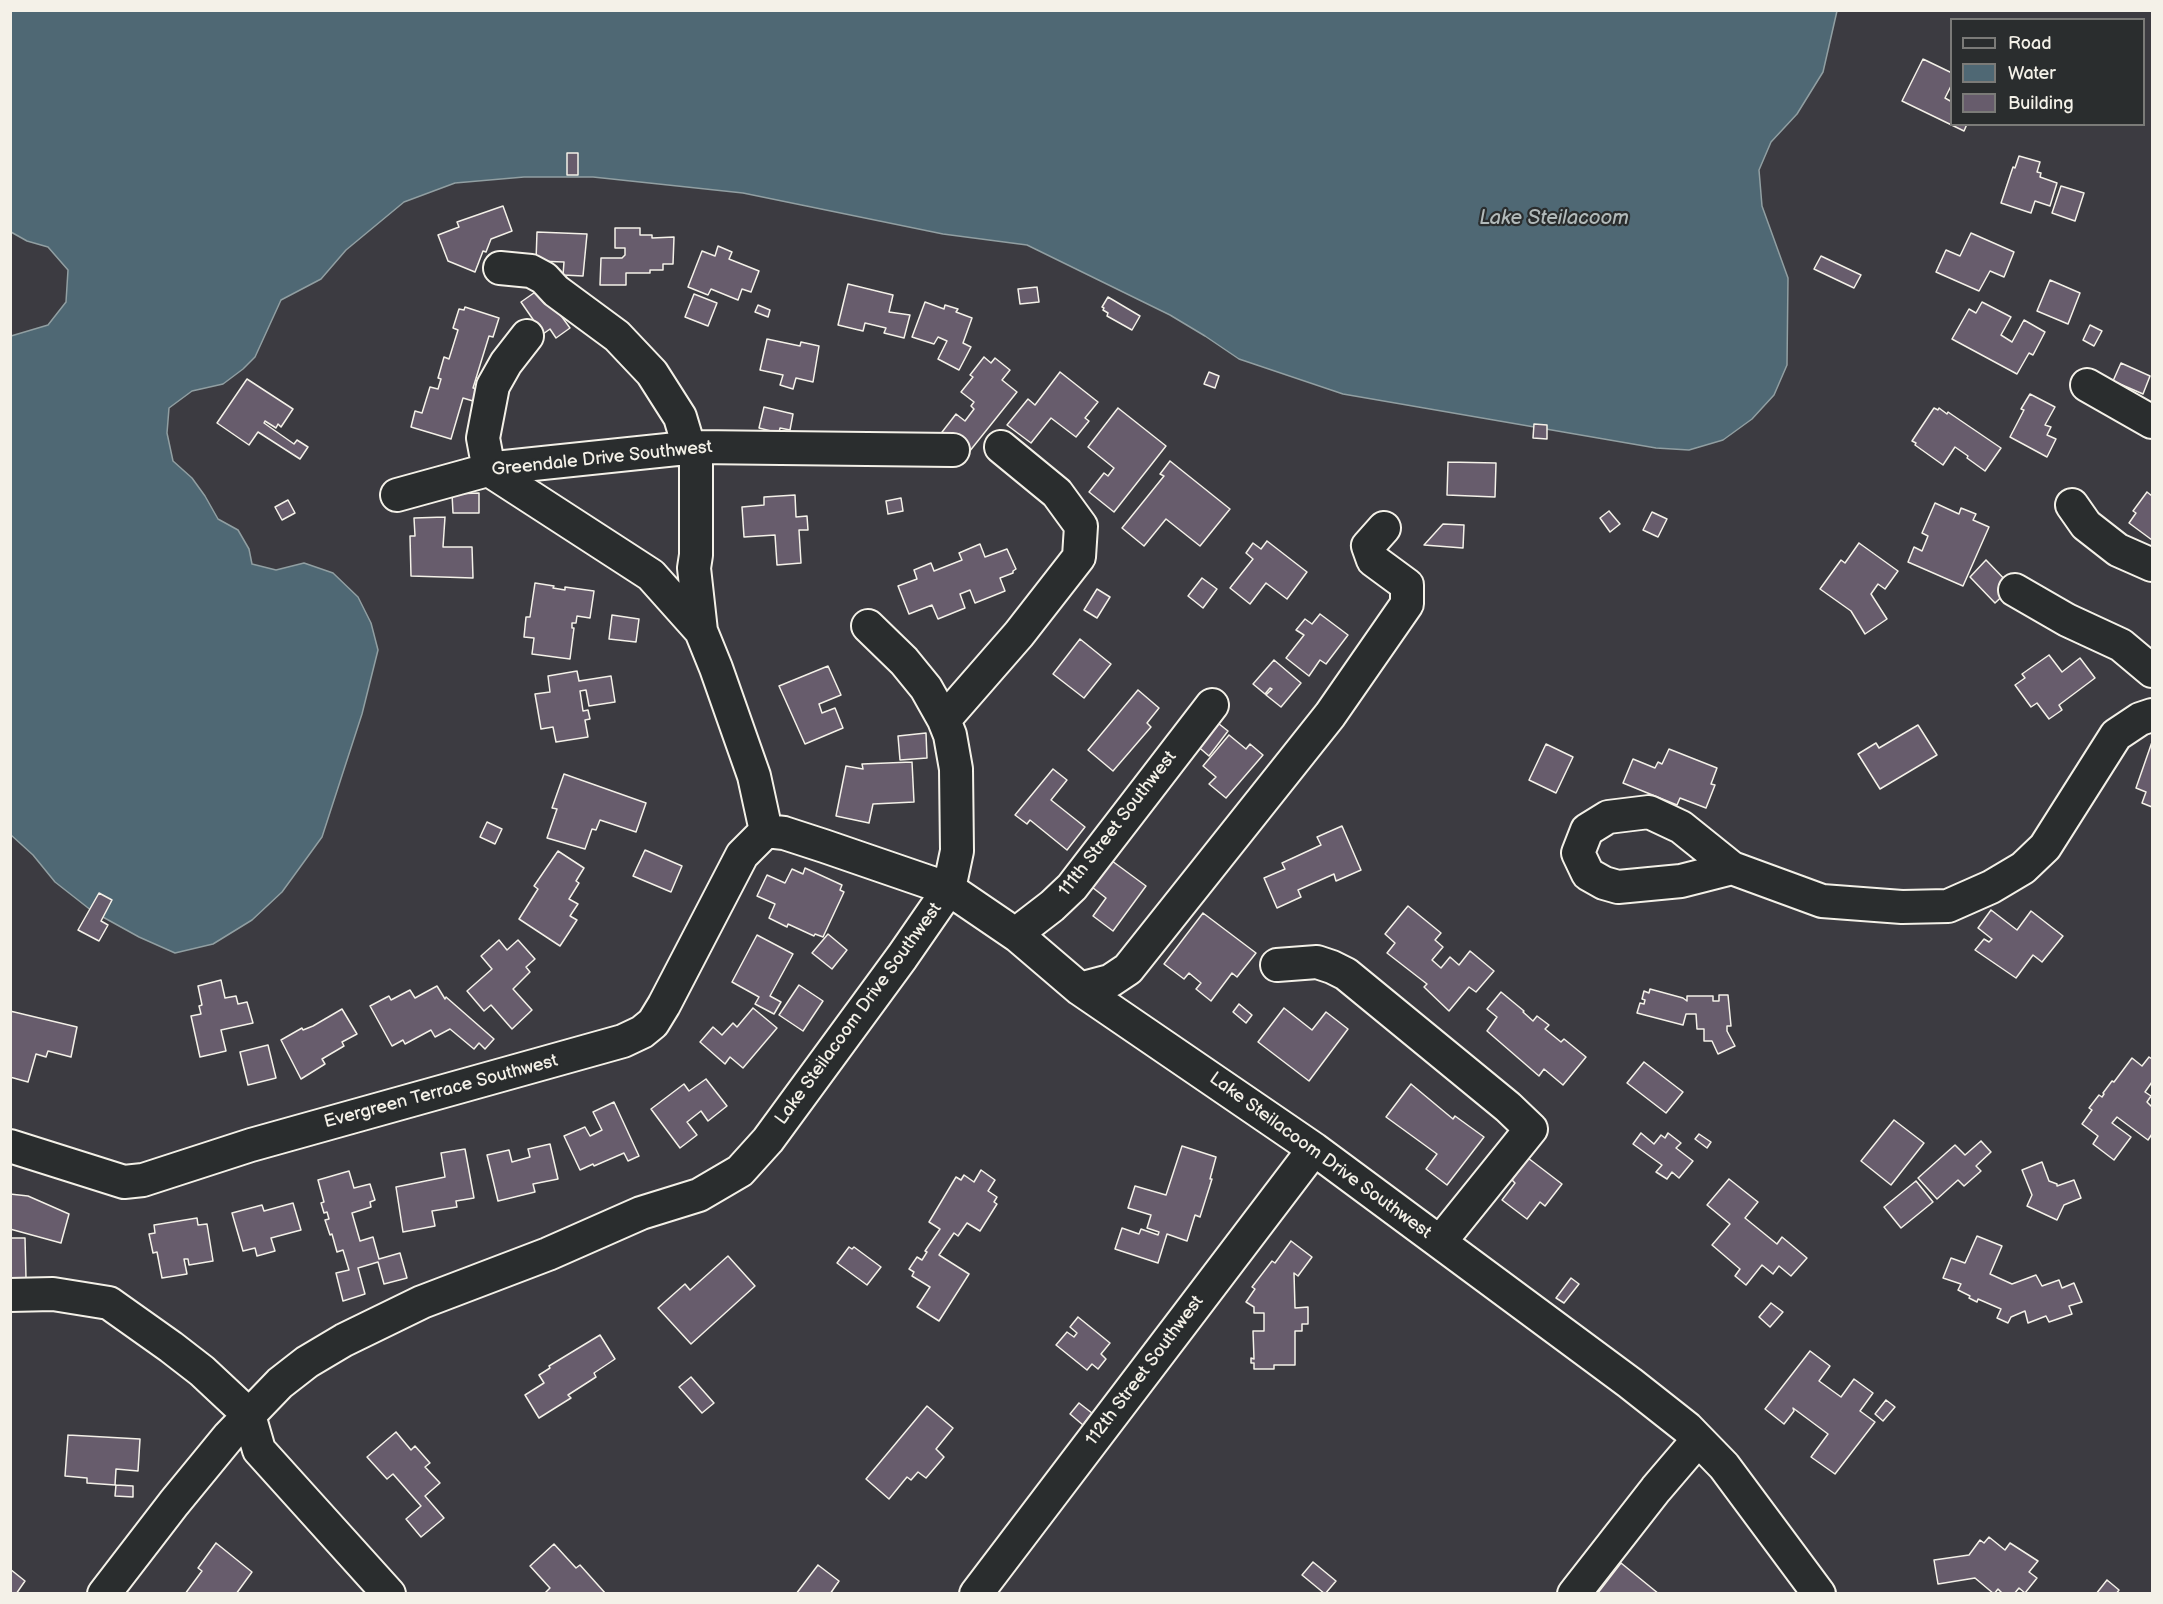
<!DOCTYPE html>
<html>
<head>
<meta charset="utf-8">
<style>
	body { margin:0 }
	#map { position:relative; width:2163px; height:1604px; overflow:hidden; background:#3c3b41; font-family:"Balsamiq Sans",sans-serif }
	canvas { display:block }
	.frame { position:absolute; inset:0; border:12px solid #f4f1e8; pointer-events:none }
	.legend { position:absolute; left:1950px; top:18px; width:195px; height:108px; box-sizing:border-box; background:#2a2d2e; border:2px solid #7b7b78; margin:0; padding:8px 10px; list-style:none; font-size:18px; color:#f4f1e8 }
	.legend li { display:flex; align-items:center; gap:12px; height:30px }
	.legend b { width:30px; border:2px solid #7b7b78 }
</style>
</head>
<body>
<div id="map">
<canvas width="2163" height="1604"></canvas>
<div class="frame"></div>
<ul class="legend">
<li><b style="height:8px;background:#2a2d2e"></b>Road</li>
<li><b style="height:16px;background:#4f6874"></b>Water</li>
<li><b style="height:16px;background:#675c6c"></b>Building</li>
</ul>
</div>
<script>
const context = document.querySelector('canvas').getContext('2d');
context.lineJoin = 'round';
function paint(path, color) { context.fillStyle = color; context.fill(path, 'evenodd'); }
const shape = rows => new Path2D(rows.map(r => 'M' + r).join(''));
function strokePath(path, color, width, dash) { context.strokeStyle = color; context.lineWidth = width; context.lineCap = dash ? 'butt' : 'round'; context.setLineDash(dash || []); context.stroke(path); }
function label(font, color, halo, rows, align = 'center') {
  context.font = font + ' "Balsamiq Sans",sans-serif'; context.lineWidth = 4.5; context.setLineDash([]); context.textBaseline = 'middle'; context.strokeStyle = halo; context.fillStyle = color; for (const [text, x, y, turn = 0] of rows) {
    context.save(); context.translate(x, y); context.rotate((+turn || 0) * Math.PI / 180); context.textAlign = isNaN(turn) ? turn : align; if (halo) context.strokeText(text, 0, 0); context.fillText(text, 0, 0); context.restore();
  }
}
const water = shape([
	[11,11,1837,11,1823,72,1797,114,1771,142,1759,170,1762,206,1788,278,1787,365,1774,395,1752,419,1723,440,1689,450,1656,448,1343,394,1239,359,1205,336,1170,315,1027,245,943,234,743,193,593,177,524,177,455,183,404,202,346,250,321,279,281,300,255,357,243,369,223,384,192,391,169,408,167,433,173,461,192,478,205,496,218,519,238,530,249,549,252,564,276,570,304,563,333,573,358,597,371,623,378,650,362,714,322,837,282,892,252,920,213,944,175,953,139,937,92,911,55,882,33,855,11,835,11,336,48,325,66,302,68,270,48,247,27,241,11,232,11,11]
]);
paint(water, '#4f6874');
strokePath(water, '#919fa2', 1.5);
const building = shape([
	[1923,59,1952,73,1952,84,1945,98,1952,102,1952,124,1967,124,1964,131,1902,101,1923,59],
	[567,153,578,153,578,175,567,175,567,153],
	[2019,156,2040,162,2037,172,2041,173,2040,177,2057,183,2050,206,2035,201,2031,213,2001,203,2013,167,2015,168,2019,156],
	[2061,186,2084,193,2075,221,2052,213,2061,186],
	[503,206,512,231,491,239,486,252,483,251,475,272,448,261,438,235,459,227,457,222,503,206],
	[615,228,640,228,640,235,652,235,652,238,674,237,673,264,663,264,663,270,650,270,650,273,626,273,626,285,600,285,601,258,622,258,625,255,625,248,615,248,615,228],
	[537,232,587,234,583,276,563,275,564,262,536,261,537,232],
	[1971,233,2014,252,2004,277,1990,271,1979,291,1936,272,1946,250,1960,256,1971,233],
	[718,246,732,252,729,259,759,271,751,292,742,289,738,300,711,289,708,295,688,287,702,251,715,256,718,246],
	[1821,256,1861,275,1854,288,1814,269,1821,256],
	[2050,280,2080,293,2068,324,2037,311,2050,280],
	[848,284,893,295,889,312,910,315,904,338,884,333,886,328,865,323,863,331,838,325,848,284],
	[1037,287,1039,302,1020,304,1018,289,1037,287],
	[541,288,570,328,556,338,550,329,543,334,521,302,541,288],
	[694,294,717,303,708,326,685,317,694,294],
	[1108,297,1140,316,1132,330,1107,316,1108,313,1103,310,1104,308,1102,307,1108,297],
	[925,302,944,309,945,305,958,309,956,312,972,318,963,343,971,347,959,370,938,359,947,341,938,337,934,344,912,337,925,302],
	[1982,302,2011,317,2001,335,2012,342,2024,320,2045,332,2033,355,2029,353,2017,374,1952,339,1969,309,1976,313,1982,302],
	[758,305,770,310,768,317,755,312,758,305],
	[465,307,499,318,493,337,489,336,473,388,477,389,473,401,463,398,451,439,411,427,415,411,422,413,430,387,438,389,441,379,438,378,444,357,449,359,458,330,453,328,459,309,464,310,465,307],
	[2090,325,2102,331,2094,346,2083,340,2090,325],
	[767,339,800,346,801,342,819,346,813,382,796,378,793,389,780,385,783,375,760,370,767,339],
	[984,357,991,363,995,358,1010,370,1002,380,1017,392,965,457,939,436,956,414,965,421,974,409,971,406,974,402,961,392,973,377,970,375,984,357],
	[2121,363,2150,376,2143,394,2113,381,2121,363],
	[1060,372,1098,402,1085,418,1089,421,1076,437,1051,418,1031,443,1007,425,1028,399,1035,405,1060,372],
	[1209,372,1219,376,1215,388,1204,384,1209,372],
	[247,379,293,409,281,427,278,424,276,428,265,421,264,423,294,444,297,440,308,447,300,459,258,432,249,445,217,423,247,379],
	[2030,394,2055,407,2045,425,2051,427,2047,435,2056,439,2047,457,2010,437,2024,410,2021,409,2030,394],
	[764,407,793,414,790,430,780,428,779,433,759,428,764,407],
	[1118,408,1166,446,1114,512,1089,492,1104,473,1108,476,1114,468,1088,447,1118,408],
	[1934,408,1938,410,1939,408,1947,414,1948,412,2001,448,1985,471,1967,458,1968,456,1955,447,1943,465,1915,445,1916,443,1912,441,1934,408],
	[1534,424,1547,425,1547,439,1533,438,1534,424],
	[1170,461,1230,509,1200,546,1166,519,1144,546,1122,528,1164,476,1160,474,1170,461],
	[1448,462,1496,463,1495,497,1447,495,1448,462],
	[2147,492,2152,496,2152,540,2129,523,2136,513,2133,511,2147,492],
	[479,493,479,513,453,513,452,494,479,493],
	[795,495,796,517,807,516,808,530,799,530,801,563,777,565,775,535,744,537,742,507,764,505,764,497,795,495],
	[901,498,903,511,888,514,886,501,901,498],
	[288,500,295,513,282,520,275,507,288,500],
	[1935,503,1959,514,1961,508,1976,514,1973,520,1989,527,1963,586,1908,562,1914,547,1922,551,1928,536,1922,533,1935,503],
	[1609,511,1620,524,1610,532,1600,518,1609,511],
	[1652,512,1667,519,1658,537,1643,530,1652,512],
	[445,517,443,547,472,547,473,578,411,576,410,536,415,536,414,518,445,517],
	[1443,524,1464,525,1463,548,1424,545,1443,524],
	[1267,541,1307,572,1287,599,1266,583,1250,604,1230,588,1253,559,1246,553,1253,543,1261,549,1267,541],
	[1859,543,1898,571,1885,589,1878,584,1871,594,1887,619,1865,634,1851,611,1820,589,1841,560,1845,563,1859,543],
	[980,544,985,557,1007,549,1016,569,1013,571,1013,573,1000,578,1005,591,975,603,970,590,960,594,965,608,938,619,932,605,909,614,898,586,917,579,914,570,931,563,934,571,962,560,959,553,980,544],
	[1986,560,2012,587,1995,603,1970,577,1986,560],
	[1202,578,1217,589,1203,608,1188,596,1202,578],
	[535,583,554,586,553,588,565,590,565,587,594,591,590,618,577,616,576,623,572,623,572,628,574,628,570,659,532,654,534,638,524,637,526,617,530,617,535,583],
	[1097,589,1110,597,1097,618,1084,610,1097,589],
	[1320,614,1348,635,1326,664,1320,660,1309,676,1286,658,1304,635,1296,630,1305,619,1312,624,1320,614],
	[612,615,639,619,636,642,609,639,612,615],
	[1080,639,1111,664,1084,698,1053,674,1080,639],
	[2049,655,2062,672,2080,658,2095,678,2059,705,2062,710,2049,719,2037,703,2031,707,2015,685,2025,678,2022,674,2049,655],
	[1274,660,1301,683,1281,707,1266,695,1272,689,1270,688,1265,694,1253,684,1274,660],
	[828,666,841,695,819,704,822,713,835,708,843,728,805,744,779,686,828,666],
	[577,671,579,681,611,676,615,702,589,706,586,690,580,691,583,711,588,710,590,719,585,720,588,737,556,742,553,727,541,729,535,694,550,692,548,676,577,671],
	[1138,690,1159,708,1147,723,1151,727,1113,771,1088,750,1138,690],
	[1214,720,1228,731,1209,756,1195,744,1214,720],
	[1918,725,1937,755,1880,789,1858,754,1876,743,1879,748,1918,725],
	[926,733,927,758,900,760,898,736,926,733],
	[1229,735,1246,749,1250,744,1263,755,1226,798,1209,784,1216,777,1203,766,1229,735],
	[2152,742,2152,807,2142,803,2146,792,2136,788,2152,742],
	[1546,744,1573,757,1556,793,1529,780,1546,744],
	[1669,749,1717,768,1711,784,1715,785,1706,808,1680,798,1677,805,1623,783,1633,759,1655,768,1658,762,1662,764,1669,749],
	[912,762,914,802,873,804,869,823,836,816,846,766,863,769,862,764,912,762],
	[1053,769,1067,780,1051,800,1085,827,1067,850,1030,820,1027,824,1015,815,1053,769],
	[564,774,646,803,636,832,600,820,596,830,592,829,585,849,547,838,557,809,552,808,564,774],
	[487,822,502,829,495,844,480,837,487,822],
	[1342,826,1361,870,1336,881,1334,874,1298,890,1301,897,1277,908,1264,878,1285,869,1282,863,1321,845,1317,837,1342,826],
	[645,850,682,866,671,892,633,876,645,850],
	[558,851,584,868,576,881,579,883,569,899,578,904,570,916,577,920,560,946,519,919,538,889,534,886,558,851],
	[1108,858,1146,886,1113,931,1093,916,1106,898,1088,884,1108,858],
	[805,868,842,885,840,890,844,892,823,937,815,934,814,936,788,924,787,927,769,918,775,904,757,896,767,875,785,883,792,869,803,874,805,868],
	[99,893,112,900,101,921,108,925,99,941,78,930,99,893],
	[1408,906,1441,933,1435,940,1443,947,1432,960,1441,968,1450,957,1459,965,1470,951,1494,971,1476,992,1469,987,1449,1011,1424,987,1427,984,1387,953,1395,943,1385,934,1408,906],
	[1991,910,2017,930,2031,911,2063,936,2042,962,2033,955,2016,978,1975,950,1984,939,1989,942,1992,939,1978,928,1991,910],
	[1203,913,1256,953,1237,977,1232,973,1211,1001,1196,989,1201,983,1189,973,1184,979,1164,964,1203,913],
	[828,934,847,950,832,969,812,953,828,934],
	[757,935,793,954,770,996,781,1002,774,1014,755,1004,759,997,732,982,757,935],
	[499,940,507,950,518,940,535,959,526,967,530,972,513,989,532,1010,512,1029,491,1005,484,1011,467,991,492,969,481,956,499,940],
	[221,980,225,998,236,996,238,1004,247,1002,253,1023,221,1030,226,1051,200,1057,191,1016,201,1014,199,1006,202,1005,198,986,221,980],
	[799,985,823,1001,803,1031,779,1015,799,985],
	[437,986,445,999,446,997,494,1039,485,1049,479,1043,474,1049,450,1029,435,1037,431,1030,405,1044,403,1040,392,1046,370,1006,389,996,391,1000,410,990,415,998,437,986],
	[1650,989,1683,998,1687,1001,1687,996,1713,996,1713,1001,1719,1001,1719,995,1728,995,1731,1026,1727,1026,1727,1031,1735,1046,1718,1054,1712,1041,1704,1041,1704,1029,1697,1029,1696,1014,1686,1014,1683,1025,1637,1013,1640,1003,1644,1004,1645,1000,1642,999,1644,991,1649,993,1650,989],
	[1501,992,1524,1011,1523,1012,1533,1021,1537,1016,1549,1025,1545,1029,1561,1042,1564,1039,1586,1057,1563,1085,1544,1069,1539,1076,1487,1031,1497,1017,1487,1009,1501,992],
	[1239,1004,1252,1015,1246,1023,1233,1012,1239,1004],
	[753,1008,777,1028,743,1068,730,1057,725,1064,700,1042,713,1027,722,1035,733,1023,737,1027,753,1008],
	[1284,1008,1312,1030,1326,1012,1348,1029,1309,1081,1258,1042,1284,1008],
	[342,1009,357,1034,342,1042,344,1046,322,1059,325,1064,301,1079,281,1040,302,1028,303,1030,313,1026,342,1009],
	[10,1011,77,1027,71,1057,48,1051,46,1057,36,1054,28,1082,10,1077,10,1011],
	[268,1045,276,1078,248,1085,240,1052,268,1045],
	[2149,1057,2152,1059,2152,1082,2145,1092,2151,1096,2147,1102,2152,1107,2152,1134,2148,1140,2117,1117,2112,1123,2131,1137,2114,1160,2093,1144,2098,1136,2082,1124,2092,1110,2089,1108,2099,1095,2102,1097,2104,1094,2103,1093,2112,1081,2114,1082,2132,1058,2142,1066,2149,1057],
	[1644,1062,1683,1092,1666,1113,1627,1083,1644,1062],
	[706,1079,727,1106,708,1121,701,1111,687,1122,697,1135,680,1148,651,1109,684,1084,689,1091,706,1079],
	[1411,1084,1453,1119,1455,1116,1484,1137,1447,1185,1426,1169,1437,1154,1386,1117,1411,1084],
	[614,1102,639,1156,628,1161,624,1153,594,1166,593,1164,580,1170,564,1136,585,1127,590,1136,602,1130,593,1112,614,1102],
	[1894,1120,1924,1143,1891,1185,1861,1161,1894,1120],
	[1641,1133,1654,1144,1661,1135,1665,1138,1668,1133,1681,1143,1676,1148,1693,1161,1679,1178,1672,1172,1667,1179,1656,1172,1662,1165,1633,1144,1641,1133],
	[1699,1134,1711,1142,1707,1148,1695,1139,1699,1134],
	[1981,1141,1991,1152,1976,1166,1981,1171,1964,1186,1958,1180,1937,1199,1918,1178,1955,1145,1965,1155,1981,1141],
	[550,1144,558,1179,533,1184,535,1192,498,1201,487,1155,509,1150,512,1162,530,1157,528,1149,550,1144],
	[1182,1146,1216,1157,1210,1179,1212,1179,1200,1217,1195,1215,1187,1241,1167,1234,1158,1263,1115,1249,1122,1228,1139,1234,1141,1229,1158,1235,1159,1232,1147,1228,1151,1215,1128,1208,1135,1186,1166,1195,1182,1146],
	[465,1149,474,1198,456,1201,457,1207,432,1211,435,1226,403,1232,396,1187,445,1177,441,1153,465,1149],
	[1528,1158,1562,1184,1545,1206,1540,1202,1527,1219,1502,1200,1515,1183,1512,1180,1528,1158],
	[2042,1162,2049,1181,2057,1184,2057,1186,2074,1180,2081,1198,2064,1205,2057,1220,2027,1206,2032,1195,2022,1170,2042,1162],
	[981,1170,995,1180,988,1191,997,1197,994,1202,997,1204,980,1231,967,1223,958,1236,954,1233,939,1255,969,1274,939,1321,917,1307,930,1287,912,1276,914,1272,909,1269,917,1257,922,1260,927,1252,925,1251,940,1229,929,1222,956,1177,961,1180,964,1175,974,1182,981,1170],
	[349,1171,354,1188,370,1184,375,1200,370,1202,371,1207,352,1213,360,1241,373,1237,379,1259,400,1253,407,1278,384,1284,378,1262,358,1268,365,1294,343,1301,336,1273,349,1270,343,1250,337,1252,332,1234,330,1235,325,1220,329,1219,327,1212,324,1213,321,1203,324,1202,318,1180,349,1171],
	[1729,1179,1758,1202,1745,1218,1777,1244,1782,1237,1807,1258,1791,1276,1779,1266,1773,1274,1762,1265,1746,1285,1735,1276,1740,1269,1712,1245,1730,1224,1707,1205,1729,1179],
	[1916,1181,1933,1202,1901,1228,1884,1207,1916,1181],
	[10,1194,28,1196,69,1214,61,1243,10,1229,10,1194],
	[293,1203,301,1230,271,1238,275,1251,257,1256,255,1248,243,1251,232,1213,262,1205,264,1211,293,1203],
	[197,1218,198,1225,207,1224,213,1261,189,1265,188,1259,184,1259,187,1274,162,1278,157,1252,153,1253,149,1234,155,1233,154,1225,197,1218],
	[1977,1236,2002,1246,1990,1274,2012,1284,2036,1275,2042,1286,2059,1280,2062,1288,2074,1283,2082,1302,2069,1306,2072,1314,2049,1322,2046,1316,2028,1323,2025,1311,2011,1317,2008,1323,1997,1318,2001,1309,1978,1299,1977,1302,1969,1298,1970,1296,1958,1290,1961,1284,1943,1278,1951,1258,1965,1263,1977,1236],
	[10,1238,25,1238,26,1278,10,1278,10,1238],
	[1291,1241,1312,1257,1298,1276,1294,1273,1295,1308,1308,1307,1308,1324,1302,1324,1302,1331,1295,1331,1295,1365,1274,1365,1274,1369,1254,1369,1254,1363,1251,1363,1251,1358,1254,1359,1253,1331,1264,1331,1264,1313,1254,1313,1254,1307,1246,1302,1255,1289,1252,1287,1272,1261,1275,1263,1291,1241],
	[849,1247,852,1249,854,1247,881,1267,867,1285,837,1263,849,1247],
	[728,1256,755,1286,691,1344,658,1308,685,1284,690,1290,728,1256],
	[1571,1278,1579,1284,1564,1303,1556,1298,1571,1278],
	[1771,1303,1783,1312,1770,1327,1759,1317,1771,1303],
	[1078,1317,1110,1343,1101,1354,1106,1359,1098,1369,1092,1364,1087,1370,1056,1345,1067,1332,1074,1337,1077,1333,1070,1327,1078,1317],
	[600,1335,615,1359,594,1373,596,1377,568,1395,571,1398,539,1418,525,1395,544,1383,539,1375,550,1368,549,1366,600,1335],
	[1810,1351,1830,1366,1819,1381,1841,1397,1854,1379,1873,1393,1860,1411,1875,1422,1835,1474,1811,1457,1828,1434,1793,1408,1794,1411,1784,1424,1765,1409,1810,1351],
	[691,1377,714,1403,702,1413,679,1387,691,1377],
	[1886,1400,1895,1407,1883,1421,1875,1414,1886,1400],
	[1079,1403,1092,1413,1083,1425,1070,1414,1079,1403],
	[927,1406,953,1428,936,1449,944,1457,926,1478,918,1472,911,1480,907,1477,889,1499,866,1479,927,1406],
	[396,1432,411,1450,415,1446,430,1463,425,1467,440,1483,425,1496,444,1518,421,1537,406,1519,421,1506,393,1474,387,1479,367,1457,396,1432],
	[68,1435,140,1439,138,1471,116,1469,115,1485,87,1483,87,1478,65,1476,68,1435],
	[116,1485,133,1486,133,1497,115,1496,116,1485],
	[1989,1537,2005,1550,2010,1543,2038,1561,2029,1572,2037,1578,2025,1593,2019,1588,2014,1594,2003,1594,1998,1589,1994,1594,1975,1578,1938,1584,1934,1560,1969,1555,1980,1540,1984,1543,1989,1537],
	[216,1543,252,1572,236,1594,185,1594,202,1571,198,1568,216,1543],
	[554,1544,576,1568,580,1565,606,1594,544,1594,550,1588,530,1566,554,1544],
	[1313,1562,1336,1581,1325,1594,1302,1575,1313,1562],
	[1621,1563,1659,1594,1597,1594,1621,1563],
	[818,1565,839,1581,830,1594,796,1594,818,1565],
	[10,1569,25,1581,16,1594,10,1594,10,1569],
	[2107,1580,2119,1590,2116,1594,2096,1594,2107,1580]
]);
paint(building, '#675c6c');
strokePath(building, '#f4f1e8', 1.5);
const minor = shape([
	[500,268,531,271,544,278,556,291,617,336,652,373,680,417,689,447],
	[527,336,506,363,493,386,483,438,489,470,651,575,701,631],
	[2087,385,2152,422],
	[696,447,696,555,694,568,701,631,716,668,754,776,766,831],
	[397,495,495,468,696,447,953,450],
	[2072,505,2086,525,2118,550,2152,565],
	[2015,590,2067,620,2121,645,2152,671],
	[944,720,1019,634,1079,557,1081,526,1057,493,1001,447],
	[766,831,784,833,824,846,949,889,1018,936,1080,989,1314,1149,1630,1383,1687,1428,1724,1466,1819,1594],
	[1732,868,1681,881,1618,887,1604,883,1588,874,1578,853,1587,830,1608,817,1649,812,1681,827,1732,868,1822,901,1902,907,1948,906,1991,887,2023,868,2045,847,2116,735,2140,719,2152,715],
	[1018,936,1026,926,1052,906,1072,887,1212,705],
	[1277,965,1317,962,1332,967,1346,974,1508,1107,1531,1129,1440,1242],
	[1080,989,1110,981,1128,969,1330,715,1407,604,1407,585,1373,560,1368,546,1384,528],
	[10,1146,124,1182,143,1180,251,1145,623,1041,642,1032,653,1023,664,1005,742,855,766,831],
	[10,1295,53,1294,109,1303,171,1347,202,1371,249,1415],
	[249,1415,259,1450,389,1594],
	[104,1594,174,1503,229,1436,280,1383,307,1362,344,1340,422,1302,548,1254,641,1213,699,1195,740,1171,768,1140,902,957,949,889,957,851,956,769,950,735,944,720,926,688,904,661,868,626],
	[976,1594,1314,1149],
	[1574,1594,1656,1489,1697,1441]
]);
strokePath(minor, '#f4f1e8', 36);
strokePath(minor, '#2a2d2e', 32);
label('18px', '#f4f1e8', '#2a2d2e', [
	["Greendale Drive Southwest",602,459,-6],
	["111th Street Southwest",1118,824,-52],
	["Lake Steilacoom Drive Southwest",859,1014,-54],
	["Evergreen Terrace Southwest",441,1092,-15],
	["Lake Steilacoom Drive Southwest",1320,1156,36],
	["112th Street Southwest",1145,1371,-53]
]);
label('italic 20px', '#b2baba', '#2a2d2e', [
	["Lake Steilacoom",1554,219]
]);
</script>
</body>
</html>
